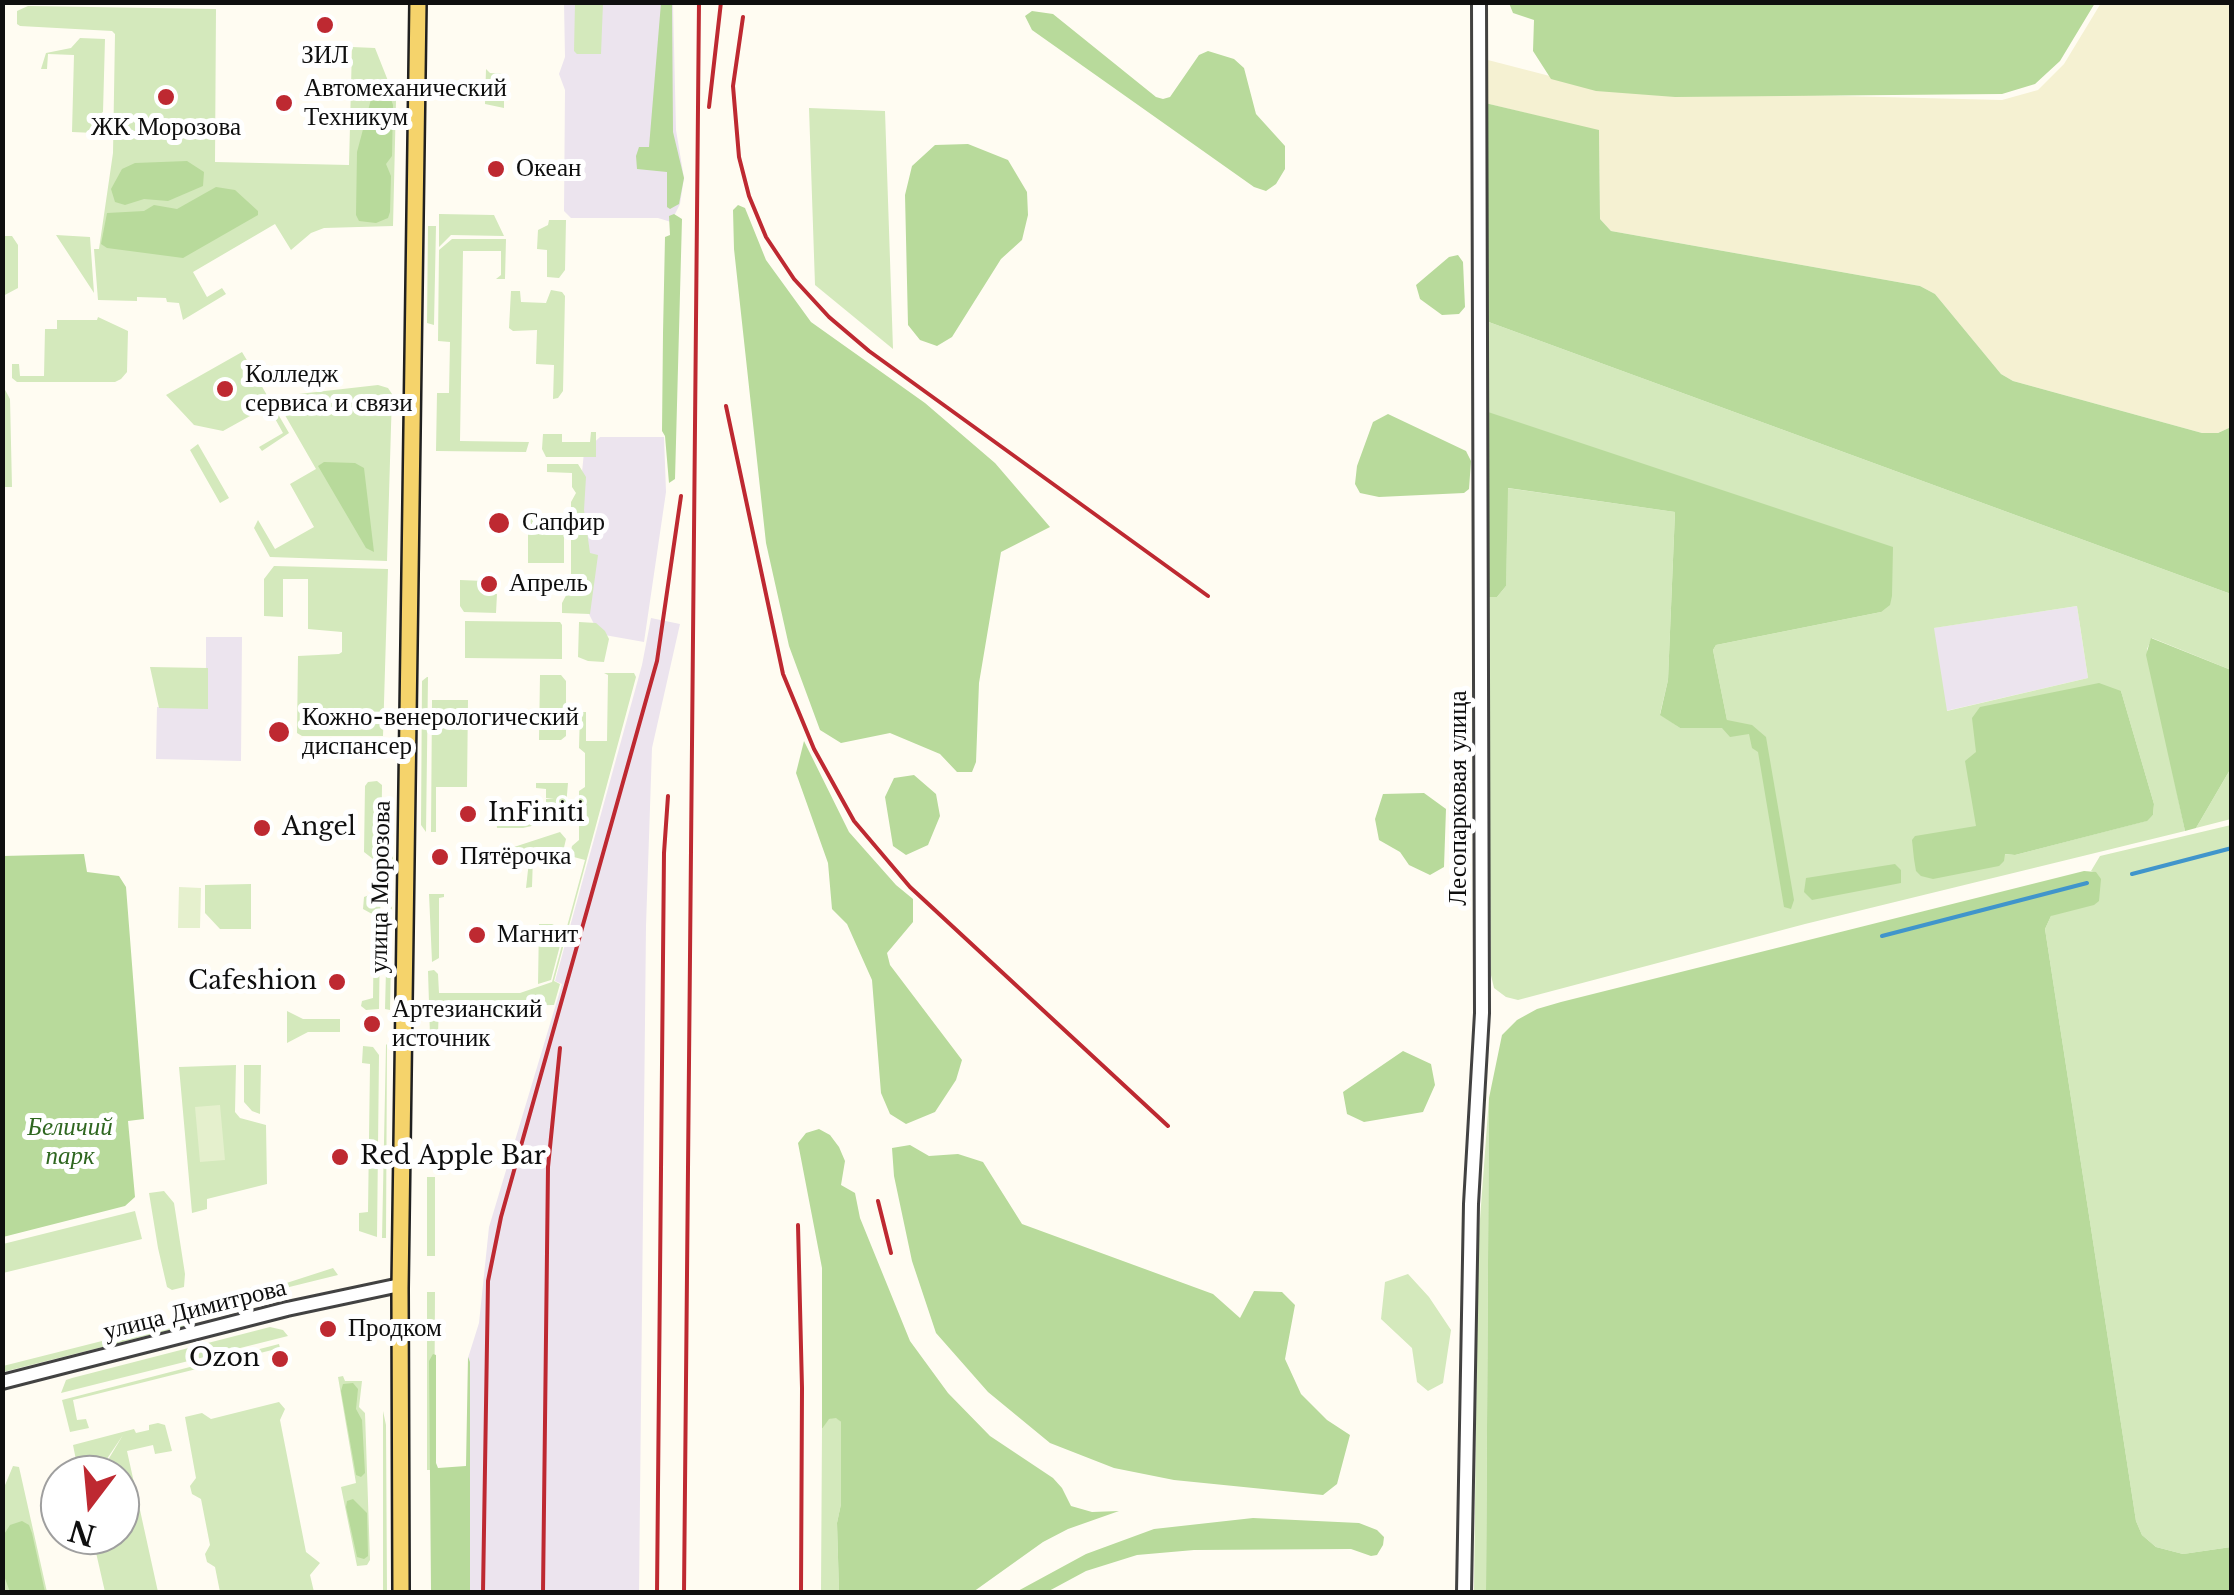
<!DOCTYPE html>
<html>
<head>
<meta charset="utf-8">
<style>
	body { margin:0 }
	#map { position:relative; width:2234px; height:1595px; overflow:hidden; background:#fffcf2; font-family:"Libre Baskerville",serif }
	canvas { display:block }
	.frame { position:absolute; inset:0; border:5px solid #0f0f0f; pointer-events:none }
	.north { position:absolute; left:40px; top:1455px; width:100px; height:100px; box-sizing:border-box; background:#fff; border:2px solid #9f9f9f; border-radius:50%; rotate:196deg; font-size:28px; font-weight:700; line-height:40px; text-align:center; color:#0f0f0f }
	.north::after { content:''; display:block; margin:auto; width:35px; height:45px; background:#be2931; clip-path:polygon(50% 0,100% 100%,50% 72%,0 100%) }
</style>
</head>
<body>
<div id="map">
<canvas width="2234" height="1595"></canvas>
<div class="frame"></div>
<div class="north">N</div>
</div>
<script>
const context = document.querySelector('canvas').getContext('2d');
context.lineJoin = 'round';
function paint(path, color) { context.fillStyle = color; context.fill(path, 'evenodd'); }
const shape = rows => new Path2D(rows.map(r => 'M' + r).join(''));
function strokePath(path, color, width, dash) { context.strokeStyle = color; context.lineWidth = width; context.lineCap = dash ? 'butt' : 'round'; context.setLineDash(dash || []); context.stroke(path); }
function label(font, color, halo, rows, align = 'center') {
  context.font = font + ' "Libre Baskerville",serif'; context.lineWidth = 10; context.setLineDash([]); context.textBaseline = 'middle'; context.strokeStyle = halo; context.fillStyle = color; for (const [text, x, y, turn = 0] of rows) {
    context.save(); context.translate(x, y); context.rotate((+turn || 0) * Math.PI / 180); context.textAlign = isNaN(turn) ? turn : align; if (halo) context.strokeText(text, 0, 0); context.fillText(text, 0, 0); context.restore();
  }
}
paint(shape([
	[564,3,673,3,676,130,684,178,680,204,671,222,658,218,571,218,564,211,565,90,559,74,565,57],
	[600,437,664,437,666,492,644,642,599,634,587,610,578,513,584,452],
	[2077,606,2088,678,1946,711,1933,628],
	[651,618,680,624,652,748,646,926,639,1592,468,1592,468,1358,479,1323,489,1227,562,984,555,981,642,665],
	[206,637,242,637,241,761,156,759,157,707,206,707]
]), '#ece4ee');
paint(shape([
	[2101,3,2231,3,2231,427,2218,433,2202,433,2013,381,2001,374,1935,294,1920,286,1611,231,1600,219,1599,131,1485,103,1484,59,1604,90,2002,100,2038,90,2064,64]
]), '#f5f1d2');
paint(shape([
	[575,3,603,3,601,54,577,54,574,51],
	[28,6,216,9,215,162,349,165,352,47,375,48,396,101,393,226,324,228,311,233,291,250,275,224,193,272,207,297,222,288,226,294,183,320,179,303,167,302,166,298,137,297,137,301,98,300,94,249,99,249,113,153,115,34,112,31,20,26,17,24,17,11],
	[80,38,105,39,103,112,97,116,95,133,72,132,74,55,48,54,47,69,41,69,46,53,71,48],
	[486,69,490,73,504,74,504,108,485,104],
	[809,108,885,111,893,349,815,285],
	[439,214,494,215,504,236,451,235,439,247],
	[549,220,566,220,565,270,559,278,547,277,547,250,537,249,538,230,548,225],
	[428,226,436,226,434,325,427,323],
	[56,235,90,237,94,293],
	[2,236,12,236,18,245,18,288,3,296,3,386,10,399,12,487,2,487],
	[452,239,506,239,505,279,496,279,501,275,501,251,463,251,460,441,529,442,526,452,436,451,437,393,449,393,450,342,438,341,439,250],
	[551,290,562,292,565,296,563,391,558,398,553,399,554,365,536,364,537,330,513,331,509,328,511,291,520,291,521,302,546,303],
	[98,317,128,331,127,372,121,379,115,382,17,382,12,378,12,364,19,364,20,376,44,376,45,329,57,329,57,320,97,320],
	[1486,321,2231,594,2231,670,2152,638,2147,649,2185,831,1805,924,1518,1000,1506,997,1494,988,1491,975,1487,597,1497,597,1506,586,1507,488,1675,512,1668,680,1660,714,1680,728,1722,728,1727,720,1713,650,1716,645,1881,612,1485,411],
	[2077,606,2088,678,1947,711,1934,628],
	[2121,691,2154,804,2153,815,2146,821,2015,855,2004,854],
	[242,352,248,362,253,360,250,366,289,433,262,451,259,447,283,433,268,406,223,431,194,425,166,395],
	[378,385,388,388,392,394,387,561,270,557,254,528,258,520,275,549,314,527,290,484,316,469,278,403,281,396],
	[591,432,596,432,596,457,546,457,542,449,543,434,562,434,562,442,590,442],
	[198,444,229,498,220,503,190,450],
	[547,464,578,464,586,477,584,510,590,553,598,555,590,614,562,613,562,603,571,586,571,502,576,493,572,487,572,473,547,472],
	[528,517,564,517,564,563,528,563],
	[274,566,388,569,383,736,302,736,297,733,298,656,339,654,342,652,342,632,308,629,308,579,283,579,283,617,264,616,264,579],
	[460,580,484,581,484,594,497,594,496,613,464,612,460,606],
	[465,621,560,622,562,625,562,659,465,658],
	[579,622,596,623,605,631,609,639,604,662,588,661,578,657],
	[150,667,208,668,208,709,159,708],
	[604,673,634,673,636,677,554,981,560,984,554,1005,439,1006,438,1033,430,1036,428,971,434,970,438,974,439,993,520,993,552,982,585,860,570,856,572,846,579,840,579,791,585,787,585,753,579,748,580,712,586,712,586,741,607,741,608,675],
	[540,675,561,675,566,681,566,736,561,740,539,740],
	[427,677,428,677,426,832,421,825,422,681],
	[432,700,468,700,467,787,436,787,436,832,431,832],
	[2231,768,2231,819,2196,828],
	[377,781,382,785,379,1009,366,1010,361,1006,362,1001,373,998,374,915,363,909,364,897,372,894,373,859,364,852,365,786,368,782],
	[536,783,568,783,565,818,523,828,497,828,496,811,546,811,546,799,554,798,546,798,546,789,536,788],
	[2231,825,2231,1547,2183,1554,2156,1547,2142,1535,2136,1521,2045,929,2051,916,2096,873,2091,871,2100,856],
	[560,832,566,839,562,856,533,857,532,887,526,888,530,852,514,852,514,847],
	[389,853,393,854,390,1010,385,1009],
	[251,884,251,929,220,929,205,913,205,885],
	[429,894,444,894,444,897,439,898,439,958,432,962],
	[539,924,552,924,564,930,551,980,538,984],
	[287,1011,303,1019,340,1019,340,1032,308,1032,287,1043],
	[387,1044,386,1238,382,1238,386,1045],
	[363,1046,373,1047,379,1055,377,1237,359,1231,359,1213,368,1212,370,1064,362,1063],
	[236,1065,235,1112,240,1118,266,1125,267,1184,207,1199,207,1209,192,1213,179,1067],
	[244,1065,261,1065,260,1114,252,1111,244,1102],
	[1489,1098,1486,1592,1474,1592,1478,1246],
	[427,1177,435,1177,435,1256,427,1256],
	[164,1191,174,1203,185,1274,184,1287,172,1290,167,1287,158,1248,149,1193],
	[135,1211,142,1239,3,1273,3,1244],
	[333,1268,338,1275,269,1292,267,1288,250,1293,250,1296,206,1308,208,1299,269,1283,271,1288],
	[1408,1274,1429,1297,1451,1330,1443,1383,1428,1391,1417,1382,1412,1348,1381,1319,1385,1282],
	[427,1292,435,1292,434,1470,427,1470],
	[197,1317,190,1325,3,1372,3,1366],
	[270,1327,283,1330,288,1336,61,1393,66,1380,72,1378],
	[279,1344,280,1348,73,1400,77,1420,86,1419,89,1428,70,1432,62,1400],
	[343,1376,345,1381,362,1381,359,1407,365,1413,370,1560,367,1565,357,1566,341,1487,356,1483,338,1377],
	[279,1402,285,1409,280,1420,306,1552,320,1563,310,1575,314,1592,220,1592,215,1567,207,1562,205,1554,210,1545,201,1499,192,1494,190,1486,196,1478,185,1417,202,1413,211,1419],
	[383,1411,386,1425,387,1592,383,1592],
	[836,1417,841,1422,841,1504,837,1523,839,1592,821,1592,822,1429,828,1419],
	[158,1423,165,1425,172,1451,155,1454,153,1445,127,1451,158,1592,105,1592,92,1535,120,1535,120,1475,99,1475,123,1435,96,1475,79,1475,73,1445,134,1429,136,1433,149,1430,149,1425],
	[13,1466,19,1467,47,1592,3,1591,3,1490]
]), '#d4e9bc');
paint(shape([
	[661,3,672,3,673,132,684,178,679,204,670,209,667,207,667,172,637,169,636,156,639,147,649,147],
	[1509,3,2095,3,2060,61,2035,84,2002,94,1675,97,1596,91,1551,79,1533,51,1534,20,1513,13],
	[1032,11,1053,14,1156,97,1163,99,1170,97,1199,55,1208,51,1234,59,1244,68,1256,114,1285,146,1285,169,1276,184,1266,191,1254,187,1032,30,1025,16],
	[381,82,387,87,393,105,392,156,386,164,391,176,390,212,388,218,376,223,359,221,356,215,357,152,374,88],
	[1485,103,1599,130,1600,219,1611,231,1920,286,1935,294,2001,374,2013,381,2202,433,2218,433,2231,427,2231,594,1486,321],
	[968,144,1008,160,1027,192,1028,215,1022,240,1001,259,952,337,937,346,920,340,908,325,905,195,912,166,935,145],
	[187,161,204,172,203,186,168,201,144,199,125,205,115,202,111,189,122,169,135,163],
	[216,187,235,190,258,211,258,215,183,258,107,248,101,244,107,213,144,211,154,205,177,209],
	[738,205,745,208,766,260,811,322,925,403,995,463,1050,527,1001,552,979,683,976,762,972,772,957,772,940,754,890,733,841,743,820,730,789,646,766,543,734,249,733,210],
	[674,214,682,219,675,479,669,483,665,436,662,431,663,333,665,237,670,235,669,216],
	[1458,255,1463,262,1465,307,1459,314,1442,315,1420,299,1416,285,1449,257],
	[1485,411,1893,547,1892,596,1890,605,1881,612,1716,645,1713,650,1727,720,1752,725,1766,737,1794,900,1791,909,1784,907,1758,752,1752,748,1749,734,1730,737,1722,728,1680,728,1660,715,1668,680,1675,512,1508,488,1506,586,1497,597,1487,597],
	[1388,414,1466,451,1471,461,1469,489,1464,493,1379,497,1360,493,1355,484,1357,466,1373,422],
	[324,462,355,463,364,468,374,552,366,548,318,466],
	[2151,638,2231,670,2231,768,2196,828,2185,831,2146,655],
	[2099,683,2121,691,2154,804,2153,815,2147,821,2015,855,2005,854,2004,861,1999,866,1933,879,1921,876,1916,871,1914,859,1912,840,1915,836,1976,826,1965,761,1976,752,1972,718,1980,707],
	[804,741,849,832,896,885,913,899,913,922,887,953,890,965,962,1060,956,1080,935,1112,906,1124,890,1114,881,1093,872,980,847,924,832,909,828,863,796,773],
	[914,775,936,794,940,816,928,845,906,855,893,846,885,797,894,778],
	[1424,793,1446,809,1444,867,1430,875,1409,865,1400,852,1379,840,1375,819,1383,794],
	[84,854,87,872,119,876,126,887,144,1119,128,1121,135,1197,125,1206,3,1237,3,856],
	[1895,864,1901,870,1901,883,1812,900,1804,892,1806,878],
	[2084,871,2096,872,2101,879,2099,901,2094,905,2051,916,2045,929,2136,1521,2142,1535,2156,1547,2183,1554,2231,1547,2231,1592,1486,1592,1489,1098,1502,1035,1517,1020,1537,1009,1561,1002],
	[1403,1051,1431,1064,1435,1085,1423,1112,1364,1122,1347,1114,1343,1092],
	[819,1129,830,1135,839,1147,845,1161,841,1185,855,1193,860,1218,910,1341,948,1393,990,1436,1053,1478,1062,1488,1071,1506,1092,1512,1119,1511,1068,1529,1043,1542,973,1592,839,1592,837,1523,841,1504,841,1422,836,1418,829,1419,822,1429,822,1268,798,1143,806,1133],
	[910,1145,929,1156,958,1154,983,1162,1022,1224,1213,1294,1240,1318,1254,1291,1282,1292,1295,1305,1285,1359,1301,1394,1327,1420,1350,1435,1337,1484,1323,1495,1174,1480,1114,1468,1050,1443,988,1392,936,1333,912,1261,894,1176,892,1148],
	[433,1354,436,1355,436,1463,438,1468,466,1466,468,1357,470,1362,470,1592,431,1592,429,1361],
	[353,1383,358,1389,356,1409,362,1420,365,1473,361,1477,356,1475,341,1391,343,1384],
	[353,1499,367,1513,368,1556,364,1559,357,1557,346,1507,347,1501],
	[1253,1518,1359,1523,1377,1530,1384,1537,1383,1545,1377,1555,1371,1556,1351,1549,1194,1550,1137,1555,1086,1571,1047,1592,1016,1592,1086,1554,1154,1529],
	[22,1521,29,1525,32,1533,45,1592,10,1592,3,1573,3,1536,10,1525]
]), '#b8da9b');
paint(shape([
	[179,887,201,888,200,928,178,928],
	[220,1105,225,1160,200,1162,195,1107]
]), '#e5f0cd');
strokePath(shape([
	[2132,874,2232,848],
	[1882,936,2087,883]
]), '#4095cb', 4);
const tertiary = shape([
	[2,1382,287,1309,400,1285],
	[1464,1592,1471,1204,1482,1013,1479,2]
]);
const primary = shape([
	[401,1592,400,1288,418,2]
]);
strokePath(tertiary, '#424242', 18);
strokePath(primary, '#202020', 20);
strokePath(tertiary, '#fff', 12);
strokePath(primary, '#f5d36b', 15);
strokePath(shape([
	[743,17,733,86,739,157,749,196,766,237,794,279,829,317,869,351,1208,596],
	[709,107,721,2],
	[726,406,783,674,814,749,854,821,910,887,1168,1126],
	[878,1201,891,1253],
	[798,1225,802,1388,801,1592],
	[483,1592,488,1281,501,1217,657,661,681,496],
	[543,1592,548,1167,560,1048],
	[657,1592,664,853,668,796],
	[684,1592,699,2]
]), '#be2931', 4);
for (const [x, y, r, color] of [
	[325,25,10,"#be2931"],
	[166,97,10,"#be2931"],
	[284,103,10,"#be2931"],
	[496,169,10,"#be2931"],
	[225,389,10,"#be2931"],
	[499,523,12,"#be2931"],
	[489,584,10,"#be2931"],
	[279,732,12,"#be2931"],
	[468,814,10,"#be2931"],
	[262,828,10,"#be2931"],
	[440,857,10,"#be2931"],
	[477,935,10,"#be2931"],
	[337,982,10,"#be2931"],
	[372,1024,10,"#be2931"],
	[340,1157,10,"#be2931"],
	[328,1329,10,"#be2931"],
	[280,1359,10,"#be2931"]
]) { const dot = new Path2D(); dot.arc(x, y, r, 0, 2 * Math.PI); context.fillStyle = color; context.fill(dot); strokePath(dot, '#fff', 4); }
label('25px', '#0f0f0f', '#fff', [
	["ЗИЛ",325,56,"center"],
	["Автомеханический",304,89],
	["Техникум",304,118],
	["ЖК Морозова",166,128,"center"],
	["Океан",516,169],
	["Колледж",245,375],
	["сервиса и связи",245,404],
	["Сапфир",522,523],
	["Апрель",509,584],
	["Кожно-венерологический",302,718],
	["диспансер",302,747],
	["InFiniti",488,814],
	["Angel",282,828],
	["Пятёрочка",460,857],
	["Магнит",497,935],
	["Cafeshion",317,982,"right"],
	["Артезианский",392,1010],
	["источник",392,1039],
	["Red Apple Bar",360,1157],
	["Продком",348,1329],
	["Ozon",260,1359,"right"]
], 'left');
label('25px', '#0f0f0f', '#fff', [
	["Лесопарковая улица",1459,798,-90],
	["улица Морозова",381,887,-89],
	["улица Димитрова",195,1310,-14]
]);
label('italic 25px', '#2f6720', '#fff', [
	["Беличий",70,1128],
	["парк",70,1157]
]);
</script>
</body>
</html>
